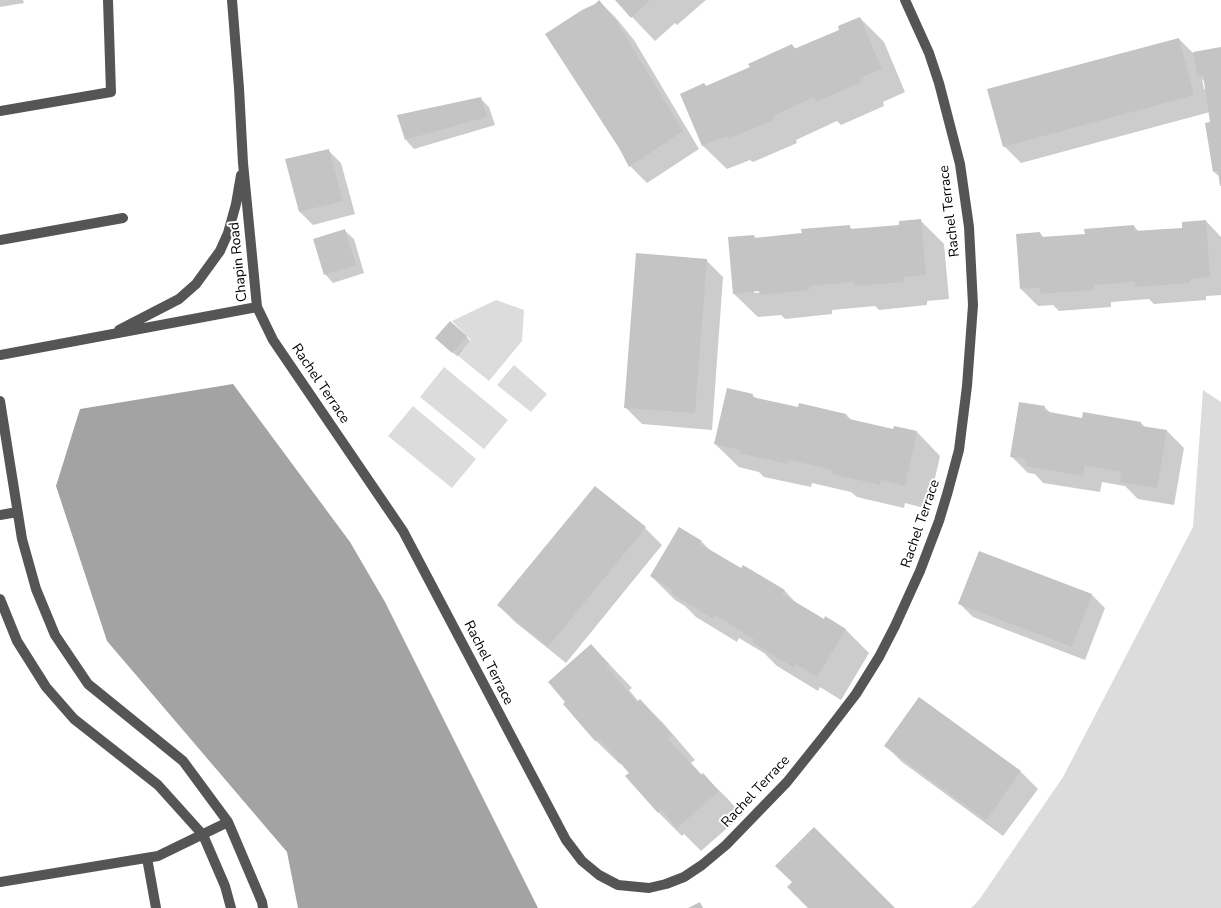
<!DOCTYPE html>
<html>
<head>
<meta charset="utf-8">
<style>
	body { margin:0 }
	canvas { display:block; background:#fff }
</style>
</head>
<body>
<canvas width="1221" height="908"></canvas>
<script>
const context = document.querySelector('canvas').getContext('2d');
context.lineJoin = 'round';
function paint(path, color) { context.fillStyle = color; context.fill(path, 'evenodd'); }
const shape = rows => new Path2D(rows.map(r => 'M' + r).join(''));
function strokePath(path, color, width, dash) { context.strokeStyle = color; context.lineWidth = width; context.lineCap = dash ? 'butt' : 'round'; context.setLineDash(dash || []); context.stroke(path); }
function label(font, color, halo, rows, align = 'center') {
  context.font = font + ' "Nunito Sans",sans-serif'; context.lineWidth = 4; context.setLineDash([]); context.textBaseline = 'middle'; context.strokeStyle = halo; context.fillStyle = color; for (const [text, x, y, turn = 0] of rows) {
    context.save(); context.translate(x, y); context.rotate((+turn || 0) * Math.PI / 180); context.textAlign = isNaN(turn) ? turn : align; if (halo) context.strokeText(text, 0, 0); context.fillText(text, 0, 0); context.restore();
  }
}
paint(shape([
	[496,300,524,310,522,341,489,381,457,355,471,340,452,321],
	[514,365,547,394,531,412,497,385],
	[444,367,508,420,484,449,420,397],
	[1203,390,1221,402,1221,908,971,908,979,900,1063,777,1193,527],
	[413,406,476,459,452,488,388,436]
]), '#dcdcdc');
paint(shape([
	[233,384,350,542,385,602,538,908,298,908,287,852,107,641,56,486,80,409]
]), '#a3a3a3');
paint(shape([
	[0,0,23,0,24,3,0,7],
	[616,0,706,0,677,25,675,23,655,41],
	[599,1,616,18,634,40,699,149,647,183,630,166,596,5],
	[860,18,884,42,905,92,883,102,884,106,841,125,837,121,796,140,797,143,753,162,750,160,727,169,703,146,681,94,704,84,707,87,751,68,792,45,796,49,841,30],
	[1179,39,1193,53,1221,48,1221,185,1220,177,1214,172,1212,123,1210,112,1021,163,1004,146],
	[1202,79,1205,82,1206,89,1204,89],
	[480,98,489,107,495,125,414,149,406,140],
	[328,150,341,163,355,214,313,225,300,212],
	[920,220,944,244,949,299,927,301,927,305,879,310,875,306,832,310,832,314,785,319,781,315,758,317,734,294,754,236,757,239,803,234,849,226,853,230,900,226],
	[764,290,765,292,754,293,754,291],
	[1206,221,1221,237,1221,295,1206,296,1206,300,1154,304,1149,299,1111,302,1111,307,1059,311,1053,305,1038,306,1021,289,1040,233,1044,238,1086,235,1134,226,1139,232,1183,229],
	[345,231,354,239,364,273,333,283,325,274],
	[706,260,723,277,712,430,642,424,625,407],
	[466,336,470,341,457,356,440,342],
	[752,395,757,399,799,409,846,414,852,421,894,430,917,432,940,456,928,509,905,503,904,508,857,497,851,492,812,483,811,487,764,477,759,472,739,467,715,444],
	[1044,407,1051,413,1083,419,1141,423,1145,427,1167,431,1184,448,1174,505,1138,499,1125,486,1102,482,1100,492,1043,483,1035,474,1028,473,1011,456],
	[645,528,662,545,566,663,515,622,498,605],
	[702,542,712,552,741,570,784,590,799,606,824,621,845,629,869,653,841,700,820,687,818,691,777,666,764,653,739,638,737,642,696,617,685,606,675,600,651,576],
	[979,552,1092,595,1105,608,1085,660,973,617,960,604],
	[591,645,632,688,629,690,639,702,640,700,664,724,695,760,691,763,702,775,703,775,727,798,742,815,701,851,684,834,682,836,658,812,630,773,621,763,620,764,596,741,564,704],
	[920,698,1021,772,1038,789,1003,836,902,762,885,745]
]), '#0003');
paint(shape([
	[599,0,617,22,683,131,629,167,619,148,545,34,582,10,595,4],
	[615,0,650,0,631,18],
	[860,17,882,69,860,78,861,82,816,102,814,97,773,116,774,120,728,139,727,136,702,146,680,94,704,83,706,86,750,67,748,64,792,44,794,49,839,30,838,26],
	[1179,38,1194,95,1003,147,987,89],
	[1221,47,1221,186,1220,186,1218,171,1213,172,1205,123,1210,122,1203,75,1197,76,1193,52],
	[481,97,487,117,405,140,397,115],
	[329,149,343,201,299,212,285,159],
	[921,219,926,275,904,277,904,282,855,286,854,282,809,286,809,290,760,295,759,291,733,294,728,237,754,235,754,238,802,233,801,229,850,225,850,229,899,225,899,221],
	[1206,220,1210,277,1190,279,1190,283,1135,287,1135,282,1094,285,1094,290,1040,294,1040,288,1020,289,1016,234,1040,232,1041,237,1085,234,1084,229,1134,225,1134,231,1182,228,1182,222],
	[345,229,356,265,324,275,313,239],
	[636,253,707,259,695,413,624,408],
	[450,321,467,336,452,353,435,338],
	[727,388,753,394,752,397,798,407,799,403,846,414,845,418,893,429,894,426,917,431,905,486,881,480,880,485,832,474,833,470,789,460,788,464,739,453,740,450,714,444],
	[1019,402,1045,406,1044,411,1082,418,1083,412,1141,422,1141,426,1167,430,1157,488,1120,482,1121,472,1085,466,1083,476,1025,466,1026,459,1010,457],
	[595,486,646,527,548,647,497,605],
	[679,527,702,541,700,544,741,568,743,565,785,590,782,594,824,619,825,616,846,629,817,677,796,664,794,668,752,642,754,639,715,615,713,619,671,593,672,590,650,576],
	[979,551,1092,594,1072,647,958,604],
	[591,644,609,664,606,666,637,702,640,699,672,735,668,739,701,775,703,773,719,791,677,828,661,810,658,813,625,776,629,773,599,739,595,741,563,704,565,702,548,682],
	[919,697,1021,771,986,820,884,746],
	[814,827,895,908,808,908,787,887,792,882,775,866],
	[700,902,703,908,688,908]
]), '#c4c4c4');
strokePath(shape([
	[232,0,239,88,243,163,257,307,273,340,403,531,566,840,582,861,599,875,618,885,649,888,666,884,684,877,702,865,726,845,787,782,823,737,856,694,879,657,895,626,920,571,939,521,948,491,959,450,967,386,973,305,969,227,960,164,939,83,929,53,905,0],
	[0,111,111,92,108,0],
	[0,240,123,218],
	[119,330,179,299,196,284,220,251,228,233,236,204,241,175],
	[0,355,257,307],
	[0,401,22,539,36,589,55,635,88,684,183,761,228,822,262,902,263,908],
	[0,515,17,512],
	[0,599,17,641,46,687,74,719,158,785,203,835,225,886,231,908],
	[147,858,156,908],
	[0,882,158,856,228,822]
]), '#555', 10);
label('14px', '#000', '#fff', [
	["Rachel Terrace",950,211,-97],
	["Chapin Road",239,262,-96],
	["Rachel Terrace",320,384,56],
	["Rachel Terrace",921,524,-71],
	["Rachel Terrace",488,663,63],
	["Rachel Terrace",756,792,-47]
]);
</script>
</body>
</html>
